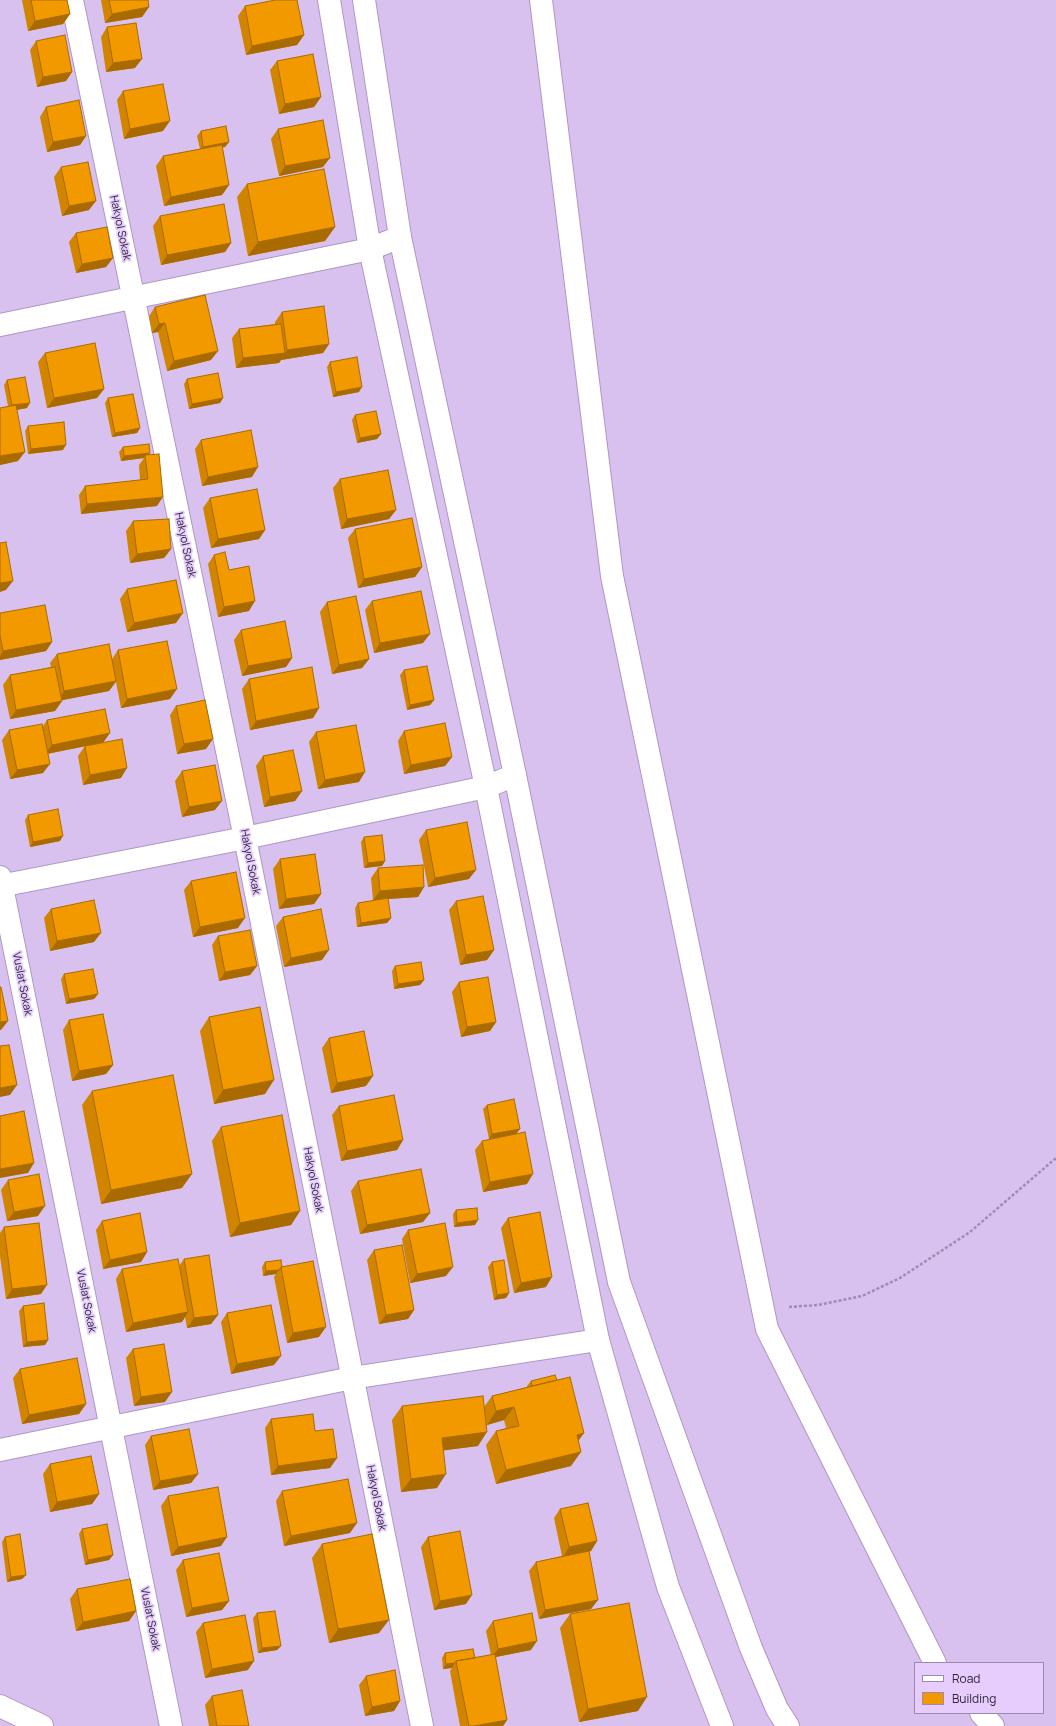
<!DOCTYPE html>
<html>
<head>
<meta charset="utf-8">
<style>
	body { margin:0 }
	#map { position:relative; width:1056px; height:1726px; overflow:hidden; background:#d9c1ef; font-family:Manrope,sans-serif }
	canvas { display:block }
	.legend { position:absolute; left:914px; top:1662px; width:130px; height:52px; box-sizing:border-box; background:#e6cdfd; border:1px solid #9c8aae; margin:0; padding:5px 7px; list-style:none; font-size:12px; color:#2e2537 }
	.legend li { display:flex; align-items:center; gap:8px; height:20px }
	.legend b { width:20px; border:1px solid #9c8aae }
</style>
</head>
<body>
<div id="map">
<canvas width="1056" height="1726"></canvas>
<ul class="legend">
<li><b style="height:5px;background:#fff"></b>Road</li>
<li><b style="height:11px;background:#f29900"></b>Building</li>
</ul>
</div>
<script>
const context = document.querySelector('canvas').getContext('2d');
context.lineJoin = 'round';
const shape = rows => new Path2D(rows.map(r => 'M' + r).join(''));
function strokePath(path, color, width, dash) { context.strokeStyle = color; context.lineWidth = width; context.lineCap = dash ? 'butt' : 'round'; context.setLineDash(dash || []); context.stroke(path); }
function paint(path, color) { context.fillStyle = color; context.fill(path, 'evenodd'); }
function label(font, color, halo, rows, align = 'center') {
  context.font = font + ' Manrope,sans-serif'; context.lineWidth = 3.5; context.setLineDash([]); context.textBaseline = 'middle'; context.strokeStyle = halo; context.fillStyle = color; for (const [text, x, y, turn = 0] of rows) {
    context.save(); context.translate(x, y); context.rotate((+turn || 0) * Math.PI / 180); context.textAlign = isNaN(turn) ? turn : align; if (halo) context.strokeText(text, 0, 0); context.fillText(text, 0, 0); context.restore();
  }
}
const minor = shape([
	[72,0,245,838,422,1726],
	[541,0,612,576,767,1329,935,1663],
	[0,325,370,249,400,237],
	[0,877,171,1726],
	[0,886,245,838,486,787,515,775],
	[0,1450,352,1378,598,1340],
	[981,1713,993,1726]
]);
const tertiary = shape([
	[0,1706,42,1726]
]);
const secondary = shape([
	[329,0,370,249,486,787,598,1340,668,1587,722,1726],
	[364,0,400,237,515,775,619,1282,751,1648,777,1709,788,1726]
]);
strokePath(minor, '#af97c4', 24);
strokePath(tertiary, '#af97c4', 24);
strokePath(secondary, '#af97c4', 24);
strokePath(shape([
	[789,1307,818,1305,862,1296,900,1278,970,1232,1056,1158]
]), '#9f8cb1', 2.5, [3, 2]);
strokePath(minor, '#fff', 22);
strokePath(tertiary, '#fff', 22);
strokePath(secondary, '#fff', 22);
paint(shape([
	[22,0,67,0,70,14,63,24,28,31],
	[101,0,148,0,149,7,142,17,105,23],
	[245,6,304,35,297,45,246,55,238,16],
	[107,27,135,68,106,72,101,37],
	[36,41,72,72,66,81,37,87,30,50],
	[277,61,321,97,314,107,279,114,270,70],
	[123,91,163,131,124,139,117,100],
	[46,107,86,136,80,145,47,152,40,117],
	[278,129,323,167,279,176,271,139],
	[201,131,229,142,225,147,222,147,229,185,222,195,164,206,156,166,163,156,200,149,197,136],
	[61,167,89,210,62,216,54,177],
	[247,184,335,227,325,241,248,256,237,197],
	[160,216,231,243,225,252,161,265,153,226],
	[76,233,113,258,106,267,76,273,69,242],
	[155,307,211,360,167,371,158,332,152,333,149,316],
	[282,312,329,344,323,353,281,360,279,363,236,368,232,338,239,329,275,324,275,322],
	[45,353,104,389,97,398,47,408,38,362],
	[330,362,359,392,333,397,327,367],
	[187,379,223,398,220,403,189,409,184,384],
	[7,380,27,408,17,410,18,461,0,465,0,408,8,406,4,385],
	[108,398,140,428,137,433,112,437,105,403],
	[355,415,381,434,377,439,357,443,352,420],
	[28,426,63,450,28,454,25,431],
	[201,440,252,477,202,486,195,449],
	[123,447,148,455,157,506,81,514,79,495,85,486,140,480,139,465,144,458,121,461,119,452],
	[340,479,396,510,389,519,341,529,333,488],
	[210,498,265,530,259,539,211,548,203,508],
	[133,521,171,549,164,558,130,563,126,531],
	[355,529,422,567,415,577,358,588,348,538],
	[214,555,229,570,249,611,218,617,208,564],
	[127,589,176,623,127,632,120,599],
	[372,601,423,643,374,653,365,610],
	[327,602,369,659,362,668,332,674,320,612],
	[0,613,52,642,46,651,0,660],
	[241,630,292,658,286,667,242,676,234,640],
	[118,650,170,699,121,708,116,682,109,691,62,700,62,701,55,711,10,719,3,685,10,675,51,667,50,663,57,654,112,659],
	[404,670,434,700,430,705,407,710,400,675],
	[249,679,319,708,313,718,250,730,242,689],
	[176,706,206,749,177,754,170,715],
	[47,720,103,743,121,778,83,785,78,756,85,746,48,754,43,773,10,779,2,740,9,730,43,726],
	[404,731,452,757,445,766,404,774,398,741],
	[316,732,359,782,318,789,309,742],
	[263,756,302,791,295,801,264,807,256,766],
	[182,771,215,810,182,817,175,781],
	[28,815,60,841,30,847,25,820],
	[426,830,469,879,428,887,419,840],
	[364,837,385,861,382,866,364,868,361,842],
	[280,859,321,894,314,904,279,909,273,869],
	[378,868,424,887,418,897,388,899,391,918,387,923,357,927,355,908,358,903,382,899,373,900,371,878],
	[191,881,238,928,193,937,184,890],
	[456,901,494,950,487,960,460,965,449,910],
	[51,909,94,942,50,951,44,918],
	[283,917,322,960,284,967,276,926],
	[218,936,257,966,250,975,219,981,212,945],
	[395,966,424,980,420,985,394,989,392,971],
	[64,974,98,994,94,999,66,1004,61,979],
	[459,982,496,1022,490,1031,461,1037,452,992],
	[209,1017,265,1094,214,1104,200,1031],
	[69,1020,113,1065,106,1074,72,1081,63,1030],
	[329,1038,366,1086,331,1093,322,1048],
	[92,1091,182,1188,101,1204,82,1105],
	[487,1105,520,1129,516,1134,489,1139,483,1109],
	[339,1106,403,1140,397,1150,341,1161,332,1115],
	[221,1127,300,1211,291,1225,230,1237,212,1141],
	[482,1141,527,1184,483,1192,475,1150],
	[8,1180,38,1216,7,1221,1,1190],
	[358,1181,430,1213,423,1222,360,1234,351,1191],
	[456,1210,475,1225,454,1227,453,1214],
	[508,1218,546,1287,514,1293,501,1228],
	[102,1221,147,1252,141,1262,103,1269,96,1230],
	[4,1227,41,1294,6,1299,0,1256,0,1233],
	[408,1230,446,1276,410,1283,402,1239],
	[374,1250,414,1310,408,1319,379,1324,367,1260],
	[184,1259,218,1315,211,1324,187,1328,185,1317,182,1322,126,1332,116,1279,122,1269,179,1266],
	[265,1262,282,1267,319,1337,287,1343,274,1277,276,1274,263,1276,262,1267],
	[492,1262,509,1293,506,1298,494,1300,488,1267],
	[23,1306,48,1340,45,1345,23,1347,19,1311],
	[227,1313,274,1365,231,1374,221,1322],
	[133,1349,165,1402,134,1406,126,1358],
	[20,1369,86,1404,79,1414,22,1424,13,1378],
	[557,1380,584,1433,578,1440,571,1466,496,1484,486,1445,496,1431,506,1428,504,1420,487,1425,478,1446,443,1450,437,1488,401,1492,392,1420,402,1406,484,1407,492,1396,527,1387,527,1386,531,1381],
	[271,1419,315,1431,337,1458,330,1468,271,1475,265,1428],
	[151,1436,198,1474,191,1483,153,1490,145,1445],
	[50,1464,99,1494,92,1504,50,1512,43,1474],
	[282,1491,350,1533,284,1546,276,1501],
	[168,1496,221,1546,171,1556,161,1506],
	[560,1509,597,1541,591,1551,577,1554,598,1600,591,1609,539,1619,529,1571,536,1562,562,1556,554,1518],
	[82,1529,113,1555,109,1560,85,1565,79,1534],
	[5,1537,26,1575,22,1579,7,1582,2,1542],
	[428,1537,466,1604,434,1610,421,1547],
	[322,1544,379,1633,329,1643,312,1558],
	[183,1560,229,1601,222,1610,186,1617,176,1570],
	[77,1589,136,1611,129,1621,76,1631,70,1599],
	[257,1613,281,1646,277,1650,258,1653,253,1618],
	[570,1614,638,1711,579,1722,560,1628],
	[493,1621,531,1650,495,1657,507,1720,503,1726,460,1726,450,1671,452,1668,443,1669,442,1658,445,1653,475,1658,491,1655,486,1631],
	[203,1623,248,1670,205,1678,196,1632],
	[366,1676,400,1701,394,1711,365,1716,359,1685],
	[212,1696,249,1726,209,1726,205,1705]
]), '#d08400');
paint(shape([
	[149,7,142,17,105,23,112,14],
	[70,14,63,24,28,31,35,21],
	[304,35,297,45,246,55,252,46],
	[142,59,135,68,106,72,113,63],
	[72,72,66,81,37,87,43,77],
	[321,97,314,107,279,114,285,104],
	[170,121,163,131,124,139,130,129],
	[86,136,80,145,47,152,53,142],
	[229,142,225,147,200,152,203,147],
	[330,158,323,167,279,176,285,166],
	[229,185,222,195,164,206,171,197],
	[96,201,89,210,62,216,69,206],
	[335,227,325,241,248,256,258,242],
	[231,243,225,252,161,265,167,255],
	[113,258,106,267,76,273,82,264],
	[165,323,158,332,152,333,159,324],
	[329,344,323,353,281,360,279,363,236,368,243,358,285,353,287,350],
	[218,351,211,360,167,371,174,361],
	[362,387,359,392,333,397,336,392],
	[104,389,97,398,47,408,54,398],
	[223,398,220,403,189,409,192,404],
	[30,403,27,408,9,411,12,406],
	[140,428,137,433,112,437,115,433],
	[381,434,377,439,357,443,360,438],
	[66,445,63,450,28,454,31,449],
	[25,452,18,461,0,465,0,456],
	[150,453,147,457,145,455,144,458,121,461,124,456],
	[258,467,252,477,202,486,208,477],
	[163,497,157,506,81,514,87,504],
	[396,510,389,519,341,529,347,519],
	[265,530,259,539,211,548,218,539],
	[171,549,164,558,130,563,137,554],
	[422,567,415,577,358,588,364,579],
	[13,581,6,590,0,592,0,583],
	[255,601,249,611,218,617,224,607],
	[183,613,176,623,127,632,134,623],
	[430,634,423,643,374,653,380,643],
	[52,642,46,651,0,660,0,656,3,651],
	[292,658,286,667,242,676,248,666],
	[369,659,362,668,332,674,339,665],
	[116,681,109,691,58,701,64,691],
	[177,689,170,699,121,708,127,699],
	[434,700,430,705,407,710,410,705],
	[62,701,55,711,10,719,16,710],
	[319,708,313,718,250,730,256,721],
	[110,733,103,743,45,754,52,745],
	[213,739,206,749,177,754,184,744],
	[452,757,445,766,404,774,411,765],
	[50,764,43,773,10,779,17,770],
	[127,768,121,778,83,785,90,775],
	[365,772,359,782,318,789,325,780],
	[302,791,295,801,264,807,270,797],
	[222,801,215,810,182,817,189,807],
	[63,836,60,841,30,847,33,842],
	[385,861,382,866,364,868,368,863],
	[476,870,469,879,428,887,435,878],
	[424,887,418,897,373,900,380,891],
	[321,894,314,904,279,909,286,899],
	[245,918,238,928,193,937,200,927],
	[391,918,387,923,357,927,361,923],
	[101,933,94,942,50,951,57,941],
	[329,950,322,960,284,967,291,958],
	[494,950,487,960,460,965,466,955],
	[257,966,250,975,219,981,225,972],
	[424,980,420,985,394,989,398,984],
	[98,994,94,999,66,1004,69,999],
	[8,1021,1,1030,0,1030,0,1022],
	[496,1022,490,1031,461,1037,467,1027],
	[113,1065,106,1074,72,1081,79,1071],
	[373,1076,366,1086,331,1093,337,1083],
	[274,1080,265,1094,214,1104,223,1090],
	[17,1085,10,1095,0,1097,0,1088],
	[520,1129,516,1134,489,1139,492,1134],
	[403,1140,397,1150,341,1161,347,1151],
	[34,1163,28,1173,0,1178,0,1169],
	[192,1174,182,1188,101,1204,111,1190],
	[533,1174,527,1184,483,1192,490,1182],
	[45,1206,38,1216,7,1221,14,1212],
	[300,1211,291,1225,230,1237,240,1223],
	[430,1213,423,1222,360,1234,367,1225],
	[478,1220,475,1225,454,1227,457,1223],
	[147,1252,141,1262,103,1269,110,1260],
	[453,1267,446,1276,410,1283,417,1274],
	[279,1270,276,1274,263,1276,266,1271],
	[552,1277,546,1287,514,1293,521,1283],
	[47,1285,41,1294,6,1299,12,1289],
	[509,1293,506,1298,494,1300,497,1295],
	[414,1310,408,1319,379,1324,386,1315],
	[188,1312,182,1322,126,1332,133,1323],
	[218,1315,211,1324,187,1328,194,1318],
	[326,1327,319,1337,287,1343,293,1333],
	[48,1340,45,1345,23,1347,27,1342],
	[281,1356,274,1365,231,1374,237,1364],
	[172,1392,165,1402,134,1406,141,1397],
	[86,1404,79,1414,22,1424,29,1415],
	[514,1407,504,1420,487,1425,496,1411],
	[487,1432,478,1446,432,1452,442,1438],
	[584,1433,574,1447,577,1435],
	[581,1452,571,1466,496,1484,506,1470],
	[337,1458,330,1468,271,1475,278,1466],
	[198,1474,191,1483,153,1490,160,1481],
	[446,1474,437,1488,401,1492,411,1479],
	[99,1494,92,1504,50,1512,57,1502],
	[357,1523,350,1533,284,1546,291,1536],
	[227,1537,221,1546,171,1556,178,1547],
	[597,1541,591,1551,563,1557,569,1547],
	[113,1555,109,1560,85,1565,88,1560],
	[26,1575,22,1579,7,1582,11,1577],
	[472,1595,466,1604,434,1610,440,1601],
	[598,1600,591,1609,539,1619,545,1610],
	[229,1601,222,1610,186,1617,192,1608],
	[136,1611,129,1621,76,1631,83,1622],
	[389,1620,379,1633,329,1643,338,1629],
	[537,1641,531,1650,491,1658,498,1649],
	[281,1646,277,1650,258,1653,262,1648],
	[254,1661,248,1670,205,1678,212,1669],
	[455,1663,452,1668,443,1669,446,1664],
	[647,1697,638,1711,579,1722,588,1709],
	[400,1701,394,1711,365,1716,372,1707],
	[507,1720,503,1726,474,1726]
]), '#a96b00');
const building = shape([
	[31,0,67,0,70,14,35,21,31,0],
	[109,0,148,0,149,7,112,14,109,0],
	[275,0,297,0,304,35,252,46,245,6,275,0],
	[136,23,142,59,113,63,107,27,136,23],
	[65,35,72,72,43,77,36,41,65,35],
	[313,54,321,97,285,104,277,61,313,54],
	[163,84,170,121,130,129,123,91,163,84],
	[79,100,86,136,53,142,46,107,79,100],
	[323,120,330,158,285,166,278,129,323,120],
	[226,126,229,142,203,147,201,131,226,126],
	[222,145,229,185,171,197,163,156,222,145],
	[88,162,96,201,69,206,61,167,88,162],
	[324,169,335,227,258,242,247,184,324,169],
	[224,204,231,243,167,255,160,216,224,204],
	[107,227,113,258,82,264,76,233,107,227],
	[205,295,218,351,174,361,165,323,159,324,155,307,205,295],
	[324,306,329,344,287,350,282,312,324,306],
	[281,324,285,353,243,358,239,329,281,324],
	[95,343,104,389,54,398,45,353,95,343],
	[357,357,362,387,336,392,330,362,357,357],
	[218,373,223,398,192,404,187,379,218,373],
	[25,377,30,403,12,405,7,380,25,377],
	[133,394,140,428,115,433,108,398,133,394],
	[16,405,25,452,0,456,0,408,16,405],
	[376,411,381,434,360,438,355,415,376,411],
	[64,422,66,445,31,449,28,426,64,422],
	[251,430,258,467,208,477,201,440,251,430],
	[149,444,150,453,124,456,123,447,149,444],
	[159,454,163,497,87,504,85,486,148,479,145,455,159,454],
	[388,470,396,510,347,519,340,479,388,470],
	[257,489,265,530,218,539,210,498,257,489],
	[412,518,422,567,364,579,355,529,412,518],
	[169,519,171,549,137,554,133,521,169,519],
	[6,542,13,581,0,583,0,543,6,542],
	[225,552,229,570,249,566,255,601,224,607,214,555,225,552],
	[176,580,183,613,134,623,127,589,176,580],
	[421,591,430,634,380,643,372,601,421,591],
	[356,596,369,659,339,665,327,602,356,596],
	[45,605,52,642,3,651,0,635,0,613,45,605],
	[285,621,292,658,248,666,241,630,285,621],
	[167,641,177,689,127,699,118,650,167,641],
	[109,644,116,681,64,691,57,654,109,644],
	[427,666,434,700,410,705,404,670,427,666],
	[55,667,62,701,16,710,10,675,55,667],
	[312,667,319,708,256,721,249,679,312,667],
	[205,700,213,739,184,744,176,706,205,700],
	[105,709,110,733,52,745,47,720,105,709],
	[445,723,452,757,411,765,404,731,445,723],
	[42,724,50,764,17,770,9,730,42,724],
	[356,725,365,772,325,780,316,732,356,725],
	[122,739,127,768,90,775,85,746,122,739],
	[293,750,302,791,270,797,263,756,293,750],
	[215,765,222,801,189,807,182,771,215,765],
	[58,809,63,836,33,842,28,815,58,809],
	[467,822,476,870,435,878,426,830,467,822],
	[382,835,385,861,368,863,364,837,382,835],
	[315,854,321,894,286,899,280,859,315,854],
	[423,865,424,887,380,891,378,868,423,865],
	[236,872,245,918,200,927,191,881,236,872],
	[483,896,494,950,466,955,456,901,483,896],
	[388,898,391,918,361,923,358,903,388,898],
	[94,900,101,933,57,941,51,909,94,900],
	[321,909,329,950,291,958,283,917,321,909],
	[250,930,257,966,225,972,218,936,250,930],
	[421,962,424,980,398,984,395,966,421,962],
	[93,969,98,994,69,999,64,974,93,969],
	[488,977,496,1022,467,1027,459,982,488,977],
	[0,987,1,987,8,1021,0,1022,0,987],
	[260,1007,274,1080,223,1090,209,1017,260,1007],
	[103,1014,113,1065,79,1071,69,1020,103,1014],
	[364,1031,373,1076,337,1083,329,1038,364,1031],
	[9,1045,17,1085,0,1088,0,1046,9,1045],
	[173,1075,192,1174,111,1190,92,1091,173,1075],
	[394,1095,403,1140,347,1151,339,1106,394,1095],
	[514,1099,520,1129,492,1134,487,1105,514,1099],
	[24,1111,34,1163,0,1169,0,1116,24,1111],
	[282,1115,300,1211,240,1223,221,1127,282,1115],
	[525,1132,533,1174,490,1182,482,1141,525,1132],
	[421,1169,430,1213,367,1225,358,1181,421,1169],
	[39,1174,45,1206,14,1212,8,1180,39,1174],
	[477,1208,478,1220,457,1223,456,1210,477,1208],
	[540,1212,552,1277,521,1283,508,1218,540,1212],
	[140,1213,147,1252,110,1260,102,1221,140,1213],
	[39,1223,47,1285,12,1289,4,1227,39,1223],
	[445,1223,453,1267,417,1274,408,1230,445,1223],
	[402,1245,414,1310,386,1315,374,1250,402,1245],
	[209,1255,218,1315,194,1318,184,1259,209,1255],
	[178,1259,188,1312,133,1323,122,1269,178,1259],
	[281,1260,282,1267,281,1267,279,1270,266,1271,265,1262,281,1260],
	[504,1260,509,1293,497,1295,492,1262,504,1260],
	[313,1261,326,1327,293,1333,281,1267,313,1261],
	[44,1303,48,1340,27,1342,23,1306,44,1303],
	[271,1305,281,1356,237,1364,227,1313,271,1305],
	[164,1344,172,1392,141,1397,133,1349,164,1344],
	[77,1358,86,1404,29,1415,20,1369,77,1358],
	[555,1375,557,1380,532,1386,531,1381,555,1375],
	[570,1377,584,1433,577,1435,581,1452,506,1470,496,1431,519,1426,514,1407,496,1411,492,1396,570,1377],
	[483,1396,487,1432,442,1438,446,1474,411,1479,402,1406,483,1396],
	[313,1414,315,1431,333,1429,337,1458,278,1466,271,1419,313,1414],
	[189,1429,198,1474,160,1481,151,1436,189,1429],
	[91,1456,99,1494,57,1502,50,1464,91,1456],
	[348,1479,357,1523,291,1536,282,1491,348,1479],
	[218,1487,227,1537,178,1547,168,1496,218,1487],
	[588,1503,597,1541,569,1547,560,1509,588,1503],
	[107,1524,113,1555,88,1560,82,1529,107,1524],
	[460,1531,472,1595,440,1601,428,1537,460,1531],
	[20,1534,26,1575,11,1577,5,1537,20,1534],
	[372,1534,389,1620,338,1629,322,1544,372,1534],
	[589,1551,598,1600,545,1610,536,1562,589,1551],
	[219,1553,229,1601,192,1608,183,1560,219,1553],
	[130,1579,136,1611,83,1622,77,1589,130,1579],
	[629,1603,647,1697,588,1709,570,1614,629,1603],
	[275,1611,281,1646,262,1648,257,1613,275,1611],
	[532,1613,537,1641,498,1649,493,1621,532,1613],
	[245,1615,254,1661,212,1669,203,1623,245,1615],
	[473,1649,475,1658,456,1661,455,1663,446,1664,445,1653,473,1649],
	[495,1654,507,1720,474,1726,469,1726,456,1661,495,1654],
	[395,1670,400,1701,372,1707,366,1676,395,1670],
	[242,1690,249,1726,217,1726,212,1696,242,1690]
]);
paint(building, '#f29900');
strokePath(building, '#a96b00', 1);
label('11px', '#2e2537', '#e6cdfd', [
	["Hakyol Sokak",120,228,78],
	["Hakyol Sokak",185,545,78],
	["Hakyol Sokak",250,862,79],
	["Vuslat Sokak",22,984,79],
	["Hakyol Sokak",313,1180,79],
	["Vuslat Sokak",86,1301,79],
	["Hakyol Sokak",376,1498,79],
	["Vuslat Sokak",150,1619,79]
]);
</script>
</body>
</html>
